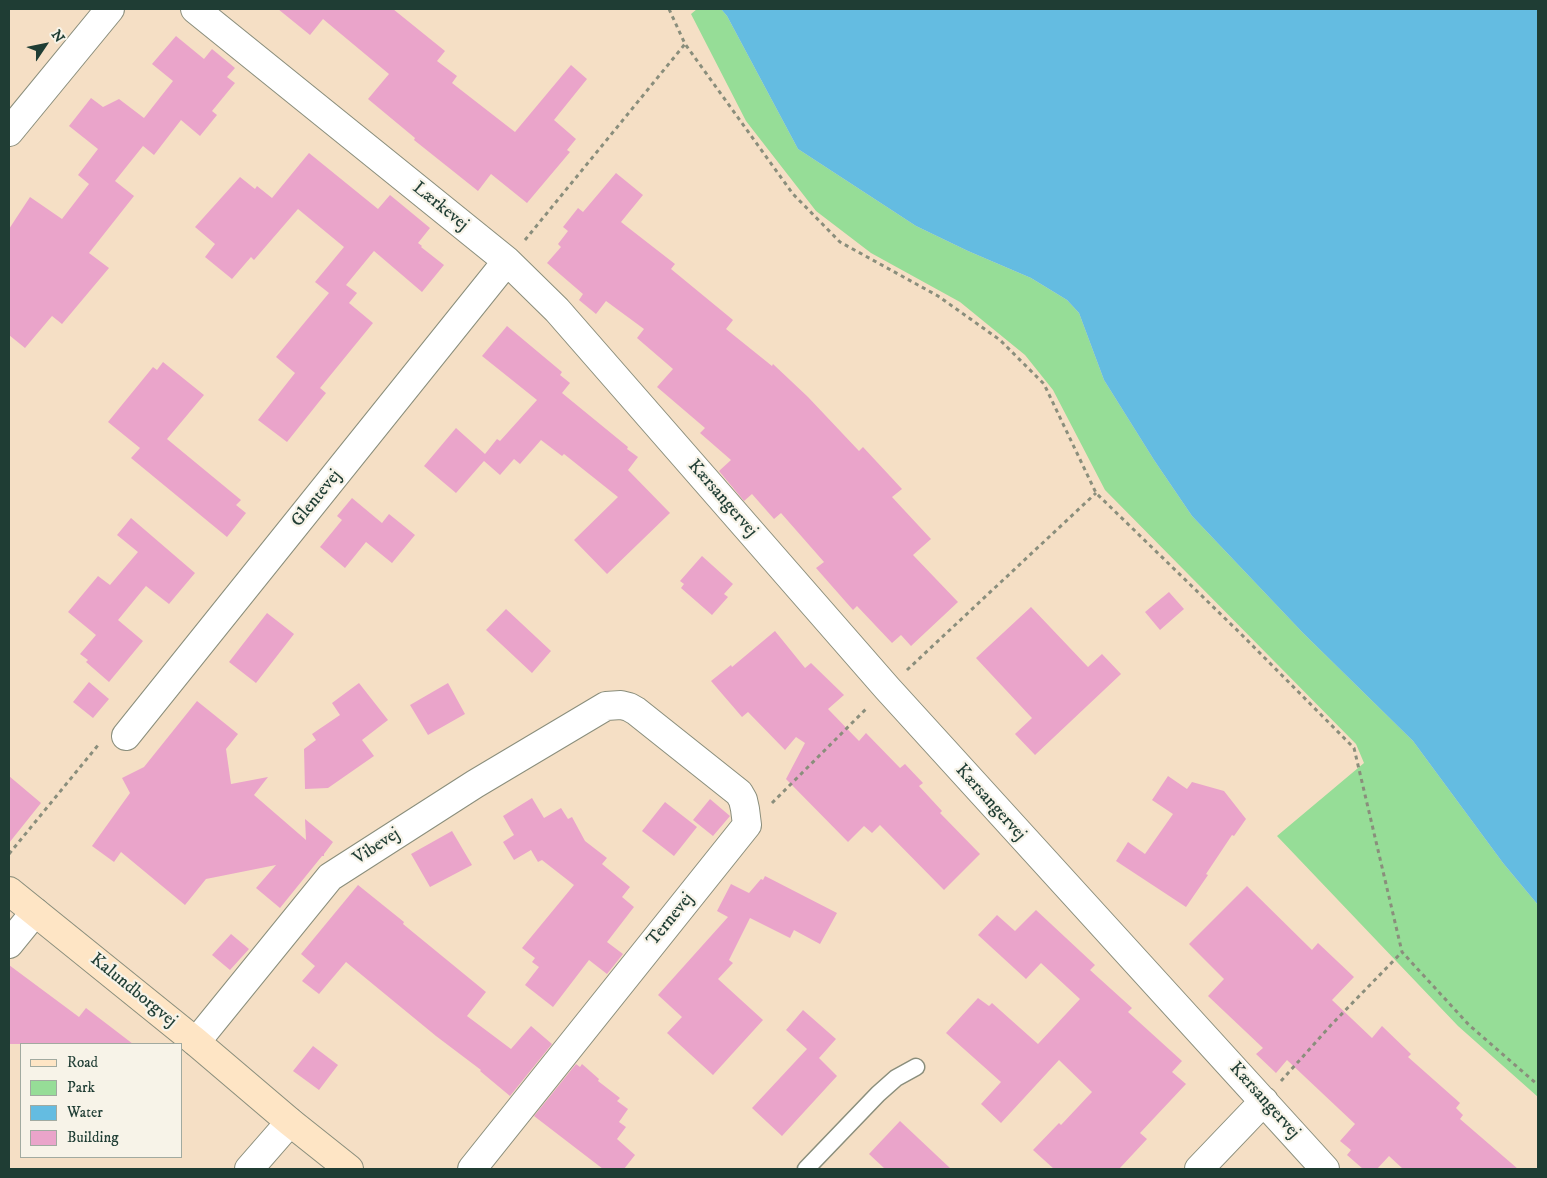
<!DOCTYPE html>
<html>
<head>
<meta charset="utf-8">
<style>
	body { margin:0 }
	#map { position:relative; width:1547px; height:1178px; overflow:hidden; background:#f5dfc5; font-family:"IM FELL DW Pica",serif }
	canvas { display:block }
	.frame { position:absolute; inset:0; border:10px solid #1f3d34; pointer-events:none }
	.legend { position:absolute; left:20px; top:1043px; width:162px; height:115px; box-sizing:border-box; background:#f7f3e8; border:1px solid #a1aaa0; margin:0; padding:6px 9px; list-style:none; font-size:15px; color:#1f3d34 }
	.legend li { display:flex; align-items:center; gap:10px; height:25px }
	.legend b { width:25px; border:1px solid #a1aaa0 }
	.north { position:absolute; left:20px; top:20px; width:50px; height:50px; -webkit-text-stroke:4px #f7f3e8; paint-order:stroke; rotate:56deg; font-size:14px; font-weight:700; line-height:20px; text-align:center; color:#1f3d34 }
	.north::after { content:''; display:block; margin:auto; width:18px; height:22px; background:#1f3d34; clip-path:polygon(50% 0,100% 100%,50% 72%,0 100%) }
</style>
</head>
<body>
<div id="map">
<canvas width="1547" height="1178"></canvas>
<div class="frame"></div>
<ul class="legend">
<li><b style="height:6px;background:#fee5c5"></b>Road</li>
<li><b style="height:14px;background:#96dd97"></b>Park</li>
<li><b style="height:14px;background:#64bce1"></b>Water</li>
<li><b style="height:14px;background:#eaa4ca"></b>Building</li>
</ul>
<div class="north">N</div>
</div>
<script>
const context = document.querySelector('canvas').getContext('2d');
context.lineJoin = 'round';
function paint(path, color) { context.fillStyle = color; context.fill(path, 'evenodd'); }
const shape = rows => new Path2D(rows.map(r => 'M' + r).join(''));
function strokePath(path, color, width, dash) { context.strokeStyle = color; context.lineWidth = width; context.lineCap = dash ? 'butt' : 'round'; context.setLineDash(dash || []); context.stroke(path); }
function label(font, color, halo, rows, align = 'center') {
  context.font = font + ' "IM FELL DW Pica",serif'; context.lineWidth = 4.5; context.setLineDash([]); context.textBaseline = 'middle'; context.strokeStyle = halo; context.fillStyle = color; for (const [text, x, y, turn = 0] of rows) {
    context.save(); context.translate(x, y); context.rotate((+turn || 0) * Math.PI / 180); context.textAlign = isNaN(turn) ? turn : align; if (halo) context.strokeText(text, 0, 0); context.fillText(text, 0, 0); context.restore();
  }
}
paint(shape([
	[697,9,721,9,727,16,798,149,916,226,968,251,1031,278,1067,300,1079,313,1104,380,1154,460,1192,516,1303,633,1413,741,1503,863,1538,905,1538,1097,1458,1026,1277,836,1364,763,1356,744,1105,490,1053,390,1025,355,960,302,871,253,816,211,746,121,691,14]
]), '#96dd97');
paint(shape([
	[721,9,1538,9,1538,905,1503,863,1413,741,1303,633,1192,516,1154,460,1104,380,1079,313,1067,300,1031,278,968,251,916,226,798,149,727,16]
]), '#64bce1');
paint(shape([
	[278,9,393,9,445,51,437,61,457,76,452,83,515,132,571,65,587,79,554,120,576,139,567,150,570,152,527,203,491,174,478,191,414,140,415,138,368,99,389,74,323,19,310,35],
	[176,36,204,59,212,49,235,68,227,77,235,83,212,111,217,115,200,136,181,120,154,155,143,146,115,181,134,196,89,253,109,268,62,324,52,316,25,348,9,335,9,229,30,197,62,219,89,184,78,175,98,149,69,126,91,98,103,107,119,99,144,118,173,81,152,64],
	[309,153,378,209,390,195,430,228,418,243,422,246,421,247,444,265,422,292,374,251,346,285,357,293,349,303,373,323,320,388,326,393,287,442,258,420,295,373,276,357,329,293,315,282,344,247,298,209,254,260,251,257,232,279,205,257,215,244,195,227,240,177,255,189,257,186,272,198],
	[616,173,643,195,621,222,675,264,671,269,733,320,726,329,772,366,773,364,808,397,859,451,863,447,902,489,892,497,931,539,913,555,958,602,911,646,901,635,892,643,857,606,853,610,816,568,824,562,781,513,774,519,752,494,744,501,719,471,731,460,700,433,705,428,657,387,673,369,637,338,644,329,606,301,596,314,579,300,583,294,547,263,561,247,558,244,568,231,563,227,578,208,583,212],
	[507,326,562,372,560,375,570,383,562,393,628,447,627,449,638,457,628,470,670,513,607,574,574,540,618,497,564,454,562,456,541,440,520,464,514,459,500,475,484,461,456,493,424,466,456,428,485,454,497,439,500,441,537,400,482,356],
	[163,362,204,395,167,439,241,500,236,505,246,513,227,537,131,458,140,448,108,422,153,367,157,370],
	[352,498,382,523,389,514,415,535,392,563,366,542,345,568,320,547,342,520,337,516],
	[131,518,195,573,169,604,146,586,118,620,143,641,109,682,86,662,88,660,80,654,96,635,68,612,98,576,110,585,138,552,117,535],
	[702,556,733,584,724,594,728,597,712,615,681,588,684,584,680,581],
	[1169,592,1184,609,1160,630,1145,612],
	[1031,607,1088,667,1102,654,1121,674,1035,755,1015,734,1032,718,976,658],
	[506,609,551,651,532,673,486,630],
	[267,613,294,634,256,683,229,662],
	[775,631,805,668,811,663,844,695,828,709,859,741,866,733,900,768,905,764,923,783,919,786,942,811,940,813,980,854,944,890,880,825,872,833,864,826,848,842,786,779,805,743,796,737,785,750,748,712,742,717,711,681,731,665,732,667],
	[89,682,109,699,93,718,73,702],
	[359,683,388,720,362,740,374,756,328,788,305,789,304,749,316,740,312,734,340,715,332,703],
	[448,683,465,714,428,735,410,705],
	[197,701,238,734,226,749,231,784,268,777,254,795,306,840,305,819,333,842,324,854,324,856,322,856,280,908,256,888,276,865,206,879,185,905,121,852,114,862,92,846,130,793,122,778,144,767],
	[9,776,41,803,9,843],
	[1168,776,1187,789,1192,782,1224,791,1246,819,1234,836,1232,835,1206,874,1208,875,1186,907,1116,861,1128,842,1145,854,1173,814,1152,800],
	[532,798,544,818,561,808,568,819,572,817,585,841,607,858,602,864,630,887,622,897,634,907,607,942,623,954,607,974,589,960,553,1007,525,985,539,967,532,962,535,958,522,948,574,885,542,860,538,862,531,850,514,860,503,842,514,835,503,816],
	[710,799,730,816,713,836,693,820],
	[665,802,697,827,674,856,642,831],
	[452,831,472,865,430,887,411,854],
	[765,876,837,913,820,944,794,930,790,938,750,918,729,960,733,963,718,979,763,1020,713,1075,667,1033,682,1017,658,995,728,917,717,911,731,884,749,893,761,879,763,880],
	[358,885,404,922,403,924,486,992,467,1016,511,1049,531,1026,552,1044,510,1096,480,1071,481,1070,436,1036,346,962,319,994,302,981,315,966,301,954],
	[1247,886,1312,950,1318,943,1354,977,1332,1000,1372,1038,1382,1026,1411,1054,1408,1057,1460,1103,1456,1108,1463,1115,1460,1119,1518,1169,1403,1169,1389,1156,1377,1169,1363,1169,1347,1155,1351,1150,1340,1141,1355,1124,1287,1060,1276,1073,1256,1054,1263,1048,1208,996,1224,979,1189,944],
	[1036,910,1095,965,1090,970,1132,1008,1128,1012,1182,1061,1172,1072,1186,1084,1140,1133,1147,1139,1119,1169,1054,1169,1033,1150,1059,1123,1061,1125,1092,1092,1059,1060,1001,1123,981,1104,1001,1082,946,1033,978,998,989,1006,992,1003,1038,1044,1080,999,1041,963,1026,979,978,935,997,915,1015,931],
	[231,934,249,949,230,970,212,955],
	[9,965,79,1017,86,1008,133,1044,9,1044],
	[803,1010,836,1039,819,1058,837,1076,782,1136,752,1108,807,1049,786,1030],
	[313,1046,338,1065,319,1090,293,1071],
	[576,1064,580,1067,582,1064,599,1079,598,1081,620,1098,617,1101,628,1109,619,1122,626,1127,617,1139,635,1155,624,1169,603,1169,534,1116],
	[900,1121,951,1169,885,1169,869,1154]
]), '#eaa4ca');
const lane = shape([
	[806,1169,878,1094,896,1078,916,1067]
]);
const street = shape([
	[195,9,507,261,557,310,887,688,1325,1169],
	[9,132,110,9],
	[126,736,507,261],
	[9,944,35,912],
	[196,1042,330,877,475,784,606,706,621,705,629,707,636,711,739,793,743,800,745,809,747,825,472,1169],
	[249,1169,290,1122],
	[1199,1169,1264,1101]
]);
const secondary = shape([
	[9,891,196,1042,290,1122,349,1169]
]);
strokePath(lane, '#8a8e7c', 19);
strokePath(street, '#8a8e7c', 30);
strokePath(secondary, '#8a8e7c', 30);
strokePath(shape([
	[669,9,685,44,793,194,840,242,938,296,1000,340,1044,384,1096,493,1239,632,1354,748,1402,952,1469,1025,1538,1085],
	[525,240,685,44],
	[907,670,1096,493],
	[772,803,868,707],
	[9,854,99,744],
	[1281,1081,1332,1024,1402,952]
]), '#8a8e7c', 3, [4, 4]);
strokePath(lane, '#fff', 16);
strokePath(street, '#fff', 28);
strokePath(secondary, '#fee5c5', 28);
label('18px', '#1f3d34', '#f7f3e8', [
	["Lærkevej",440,207,39],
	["Glentevej",317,499,-51],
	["Kærsangervej",722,499,49],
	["Kærsangervej",990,803,48],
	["Vibevej",377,847,-33],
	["Ternevej",671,920,-51],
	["Kalundborgvej",133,991,39],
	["Kærsangervej",1264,1101,48]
]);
</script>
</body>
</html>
